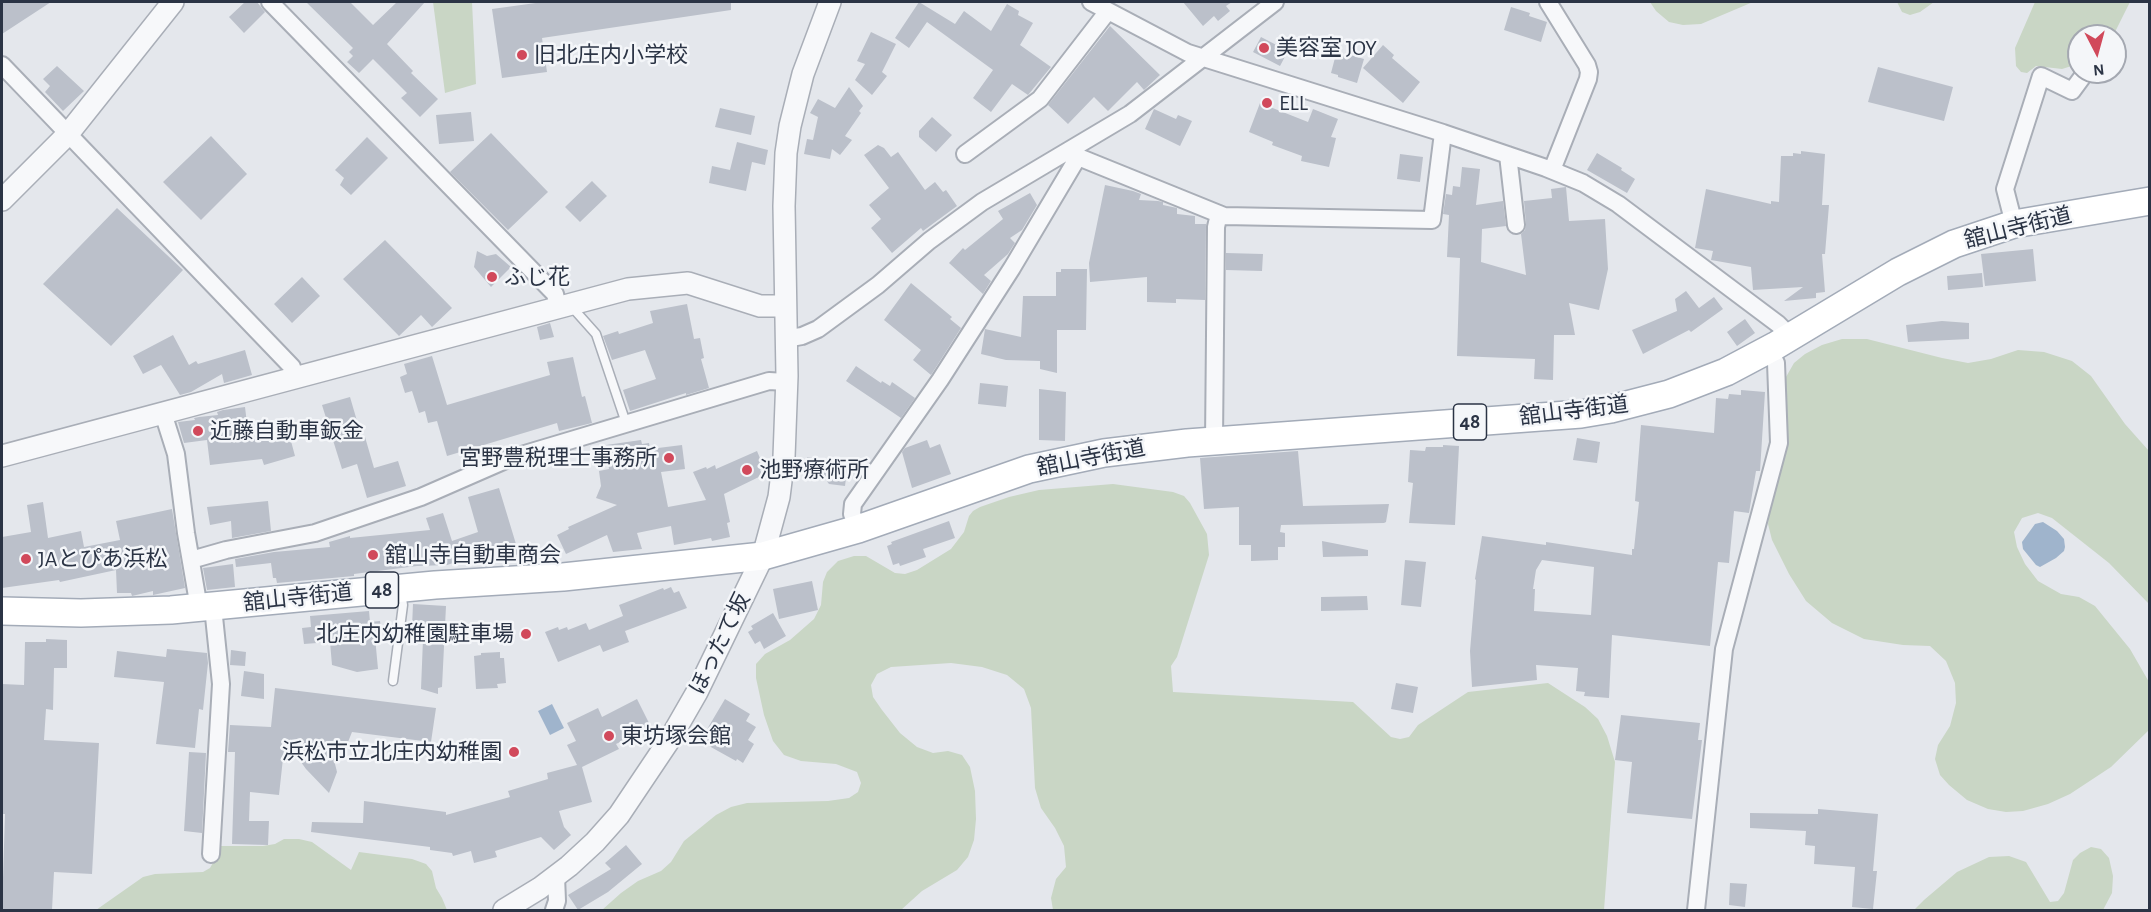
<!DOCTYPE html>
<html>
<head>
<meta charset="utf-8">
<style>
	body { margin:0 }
	#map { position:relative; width:2151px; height:912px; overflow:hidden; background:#e4e7ec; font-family:"Alegreya Sans",sans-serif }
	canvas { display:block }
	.frame { position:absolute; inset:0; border:3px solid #2b3445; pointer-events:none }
	.north { position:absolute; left:2067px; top:24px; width:60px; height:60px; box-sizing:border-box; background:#f4f6f9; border:2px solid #a4a8b1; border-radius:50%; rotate:174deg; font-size:16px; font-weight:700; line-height:24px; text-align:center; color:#2b3445 }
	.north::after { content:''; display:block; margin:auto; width:21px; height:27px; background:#d1495b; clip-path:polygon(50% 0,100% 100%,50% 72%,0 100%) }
</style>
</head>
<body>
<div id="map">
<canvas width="2151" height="912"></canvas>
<div class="frame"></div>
<div class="north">N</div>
</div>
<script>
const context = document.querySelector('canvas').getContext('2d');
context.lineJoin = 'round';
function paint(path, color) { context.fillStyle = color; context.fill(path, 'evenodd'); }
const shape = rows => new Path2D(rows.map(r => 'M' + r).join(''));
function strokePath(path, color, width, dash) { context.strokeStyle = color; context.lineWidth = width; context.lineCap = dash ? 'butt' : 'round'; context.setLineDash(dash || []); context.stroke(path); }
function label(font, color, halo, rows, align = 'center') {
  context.font = font + ' "Alegreya Sans","Noto Sans JP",sans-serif'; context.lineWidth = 5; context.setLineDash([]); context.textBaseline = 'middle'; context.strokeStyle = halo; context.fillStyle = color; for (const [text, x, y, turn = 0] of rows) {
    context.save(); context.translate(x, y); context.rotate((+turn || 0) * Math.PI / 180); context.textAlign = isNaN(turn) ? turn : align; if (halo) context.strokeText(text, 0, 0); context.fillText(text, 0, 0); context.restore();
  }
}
paint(shape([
	[433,2,472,2,476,84,445,93],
	[1650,2,1753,2,1701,24,1683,25,1669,22,1656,11],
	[1897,2,1934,2,1920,12,1910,15,1902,12],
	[2035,2,2130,2,2115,32,2110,36,2079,36,2078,64,2062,69,2036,66,2027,73,2021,72,2016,66,2015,48],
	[1842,339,1867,339,1942,358,1968,363,1991,359,2018,350,2044,352,2072,361,2091,376,2125,424,2149,451,2149,604,2109,563,2052,518,2038,513,2022,518,2014,532,2017,547,2025,564,2038,581,2061,594,2079,597,2095,606,2130,649,2149,682,2149,730,2111,767,2070,794,2048,804,2023,811,2006,812,1988,809,1967,800,1949,785,1940,775,1935,759,1938,745,1950,726,1956,703,1955,683,1946,661,1930,646,1903,645,1864,639,1832,623,1806,601,1789,574,1772,540,1768,524,1786,377,1794,363,1805,354,1822,345],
	[1113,484,1173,492,1184,496,1190,503,1207,534,1209,555,1177,657,1171,666,1173,692,1353,702,1391,737,1400,739,1409,737,1418,725,1468,692,1548,683,1585,707,1598,719,1607,736,1615,762,1604,910,1053,910,1051,898,1056,879,1066,867,1064,846,1055,828,1041,808,1035,788,1031,708,1024,689,1007,675,982,667,951,663,891,667,877,674,871,685,873,697,882,710,900,733,917,747,933,753,948,751,962,755,970,767,975,791,976,819,974,840,968,857,957,870,922,891,901,910,602,910,621,893,638,881,661,871,671,862,684,841,716,815,731,807,747,803,828,801,849,798,858,792,861,783,857,772,836,764,801,761,784,755,773,741,764,715,756,678,756,664,765,654,790,640,814,619,821,605,823,582,827,572,838,561,854,556,866,556,895,573,905,574,917,570,951,549,964,532,969,516,973,511,980,507,1009,497,1039,490],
	[284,839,299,839,312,842,351,870,359,852,412,859,426,864,432,871,436,888,442,898,447,910,96,910,143,877,155,874,203,872,210,868,214,861,221,846,263,846,275,844],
	[2091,847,2101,849,2109,858,2113,876,2112,893,2103,910,1914,910,1924,900,1957,872,1989,857,2009,856,2026,862,2050,902,2058,901,2064,893,2073,860,2080,853]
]), '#c9d6c5');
paint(shape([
	[2043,522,2057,531,2064,539,2065,547,2064,551,2056,558,2040,567,2036,565,2023,549,2022,542,2035,524],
	[552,704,564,728,550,735,538,711]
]), '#9fb4cc');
paint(shape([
	[2,2,51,2,2,34],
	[245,2,257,2,265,12,244,33,229,17],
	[306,2,350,2,373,25,397,2,425,2,387,44,413,71,411,73,438,99,420,117,401,98,407,93,373,59,359,73,347,62,353,56,349,52,353,48],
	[543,2,731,2,731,10,542,38,547,72,502,78,492,9],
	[919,2,955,24,964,11,991,31,1007,4,1019,11,1018,15,1033,23,1020,45,1051,67,1028,95,1012,84,991,112,973,98,993,70,927,22,909,48,895,38],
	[1183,2,1232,2,1226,6,1230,11,1218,21,1214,16,1203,26],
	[1511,7,1530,13,1529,16,1547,22,1541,42,1504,30],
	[1110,26,1160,75,1144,90,1137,82,1108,111,1094,97,1068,124,1048,105],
	[871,32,896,44,882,72,887,76,872,95,855,80,865,64,857,61],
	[1261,37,1288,51,1280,66,1253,52],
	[1383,45,1394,55,1392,58,1420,82,1403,103,1363,68],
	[1336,54,1346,57,1347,54,1364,59,1357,83,1338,77,1338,75,1331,73],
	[57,66,84,91,63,111,45,92,50,86,43,79],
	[1878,67,1953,87,1944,121,1868,102],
	[849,87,863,106,859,111,861,113,845,136,852,140,840,155,832,149,830,159,804,154,807,139,813,140,818,117,810,113,818,99,835,108],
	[1260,103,1308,122,1313,109,1338,119,1331,137,1336,138,1329,167,1301,161,1302,156,1272,145,1273,142,1249,132],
	[720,108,755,116,751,135,715,127],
	[1154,109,1176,119,1178,115,1192,121,1180,146,1145,129],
	[471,112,474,141,439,144,436,115],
	[932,117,952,135,936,152,919,137,919,131],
	[491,133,548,192,508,230,450,172],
	[211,136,247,174,201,220,163,182],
	[367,137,388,158,351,195,340,185,344,178,335,170],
	[737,142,768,150,765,165,752,162,746,191,709,183,712,166,730,170],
	[878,145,884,148,891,157,898,152,925,190,935,182,943,192,946,190,957,206,923,231,921,228,892,253,871,228,881,219,869,205,889,188,864,155],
	[1801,151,1825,154,1822,205,1829,205,1825,254,1822,254,1825,292,1816,293,1816,298,1784,301,1803,287,1753,290,1751,267,1711,260,1713,251,1695,248,1706,189,1771,204,1771,201,1779,202,1781,156,1793,156,1793,153,1801,154],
	[1597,153,1622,168,1621,170,1635,179,1627,193,1587,170],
	[1400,154,1423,157,1420,182,1397,179],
	[1462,167,1480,169,1476,205,1503,201,1506,226,1482,229,1481,262,1526,275,1521,234,1525,230,1526,224,1524,201,1552,198,1551,189,1566,187,1569,221,1605,219,1608,269,1599,310,1569,303,1575,335,1554,335,1553,380,1534,379,1535,359,1457,356,1460,258,1447,257,1449,215,1443,214,1446,194,1452,195,1453,186,1460,187],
	[592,181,607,196,580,222,565,207],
	[1105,185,1133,191,1141,194,1139,200,1158,201,1163,202,1163,205,1177,208,1177,214,1195,216,1195,224,1206,224,1205,300,1176,299,1176,303,1147,302,1147,277,1090,282,1089,263],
	[1030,193,1037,205,1022,230,1010,238,1015,243,1008,254,984,275,991,281,983,294,949,263,963,248,965,250,1003,219,998,211],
	[117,208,183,270,111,346,43,284],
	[385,240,452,308,432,327,421,315,399,336,343,279],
	[2033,249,2036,281,1985,286,1981,254],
	[477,251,487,256,496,254,511,267,491,287,474,267],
	[1226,253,1263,254,1262,271,1226,270],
	[1061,269,1087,269,1086,330,1057,330,1057,373,1040,369,1040,361,1006,360,981,354,985,329,1021,337,1023,296,1056,296,1056,272,1061,272],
	[1982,273,1983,287,1948,290,1947,276],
	[302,277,320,296,292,323,274,304],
	[911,283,952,317,950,319,961,328,931,375,913,360,921,350,884,320],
	[1686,291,1699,308,1714,297,1723,309,1691,332,1689,330,1643,354,1632,330,1677,311,1675,299],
	[687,304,694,339,700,338,704,358,701,359,709,388,686,395,686,393,630,411,623,390,656,379,645,350,612,360,603,336,618,331,619,334,653,323,650,311],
	[1745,319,1755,333,1737,346,1727,332],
	[1942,321,1969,323,1969,339,1908,342,1906,325],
	[550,323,554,337,540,340,537,327],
	[173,335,189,365,196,361,198,364,245,350,252,375,224,383,222,374,191,392,180,395,161,365,143,374,133,356],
	[432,356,447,405,550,375,547,362,573,357,582,397,585,396,592,423,559,431,557,423,447,456,437,421,428,423,425,411,419,413,412,391,405,393,400,377,407,374,404,364],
	[856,366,881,383,882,381,890,386,892,382,915,398,901,418,846,381],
	[980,383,1008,386,1006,407,978,404],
	[1039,389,1066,392,1065,441,1039,440],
	[1741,390,1765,392,1760,471,1756,471,1749,513,1734,511,1729,563,1718,562,1710,646,1612,635,1609,698,1584,696,1585,692,1576,691,1578,668,1536,665,1537,680,1472,687,1470,651,1476,580,1475,579,1482,536,1546,545,1546,542,1632,555,1632,549,1634,549,1639,502,1635,501,1641,425,1714,433,1716,398,1728,399,1729,394,1741,395],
	[1542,560,1594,567,1591,615,1534,611,1535,589,1533,589,1536,570],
	[350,397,362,438,365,437,374,468,398,461,406,486,367,498,357,464,342,469,322,405],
	[245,407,249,440,288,430,295,456,264,465,262,459,210,465,207,440,184,443,178,422,195,420,194,418,199,417,218,415,217,412,223,410],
	[1577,438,1600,442,1597,463,1573,460],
	[641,440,642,444,649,443,650,449,682,445,685,469,661,472,668,507,706,500,693,472,706,467,707,469,715,465,716,469,757,451,764,468,760,470,763,475,724,494,730,522,727,523,730,537,712,541,711,538,674,545,671,526,637,533,642,549,613,552,607,535,566,554,557,535,569,529,568,527,617,505,596,498,601,486,599,471,609,469,606,445],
	[927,440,930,448,940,444,951,474,912,488,902,452,905,448],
	[1443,445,1459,446,1455,525,1409,523,1413,483,1408,482,1410,450,1425,451,1426,447,1443,447],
	[1298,451,1303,506,1389,504,1386,522,1384,523,1281,525,1280,532,1285,533,1285,547,1278,547,1278,560,1251,561,1251,545,1239,545,1239,507,1204,509,1200,458],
	[807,457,848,463,845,486,829,484,826,480,804,477],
	[499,488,519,554,492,561,489,551,447,565,417,566,354,574,354,576,277,583,276,578,273,578,271,563,236,567,235,559,274,552,330,547,329,542,350,536,350,538,430,530,426,518,443,513,452,541,478,532,468,497],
	[268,501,271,531,232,538,231,521,210,525,207,507],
	[43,502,48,538,81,531,84,547,120,540,116,521,172,509,185,588,153,595,153,591,132,596,131,593,117,593,116,570,60,582,59,580,2,588,2,537,31,532,27,505],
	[949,521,955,538,923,549,926,557,900,566,899,563,893,565,887,546,892,544,891,542],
	[1322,541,1368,550,1368,556,1323,557],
	[1405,560,1426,562,1421,607,1401,605],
	[233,564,235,587,207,590,203,568],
	[812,581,818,610,779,619,773,589],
	[671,587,674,593,679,591,687,608,625,631,629,642,603,652,600,645,558,662,545,632,558,627,559,630,567,627,568,630,586,623,589,630,623,616,619,605,663,588,664,590],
	[1367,596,1368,610,1321,611,1321,597],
	[413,604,446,606,442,687,438,688,438,694,421,689,423,639,412,627],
	[369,611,370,622,380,621,382,637,375,637,378,669,357,672,332,665,330,642,304,644,302,628,311,627,310,616],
	[773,613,786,636,764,649,760,641,755,644,748,632,753,629,751,626],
	[46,639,67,640,67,668,54,668,53,710,46,709,44,740,99,743,92,874,54,872,52,910,2,910,5,814,2,814,2,684,24,685,25,642,46,642],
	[167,649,207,653,208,663,203,710,199,709,195,748,156,744,164,682,114,677,117,651,166,657],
	[231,650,246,652,245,666,230,665],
	[500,652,500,658,504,658,506,683,497,684,498,688,476,689,474,656,481,655,481,653],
	[244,671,264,674,264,699,241,696],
	[1396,683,1418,687,1413,713,1391,709],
	[275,688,436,708,431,742,352,732,346,747,331,748,337,772,329,793,306,769,285,740,279,795,250,792,249,821,269,821,268,845,232,844,235,752,228,752,230,725,271,727],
	[637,699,651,727,616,744,619,749,582,767,592,802,559,811,564,827,571,835,554,850,541,837,495,851,497,857,474,863,471,851,453,856,452,853,430,850,430,847,311,832,312,822,363,823,364,801,446,812,446,815,510,797,508,791,548,779,547,773,577,765,567,745,576,741,567,723,598,708,602,717],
	[725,699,750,714,746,721,756,727,748,740,754,744,743,763,737,759,736,761,700,741],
	[1621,715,1700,723,1698,740,1702,740,1692,819,1627,813,1632,762,1615,760],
	[189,752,206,753,202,833,184,831],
	[1818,809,1878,814,1873,871,1877,871,1873,909,1852,907,1855,867,1814,864,1815,846,1805,845,1806,831,1750,828,1750,813,1818,814],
	[626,845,642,864,608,892,578,910,568,895,611,869,605,863],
	[1730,883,1747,884,1745,907,1729,905]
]), '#bbc0ca');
const service = shape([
	[571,306,596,334,626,423],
	[393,681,403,605,401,592]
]);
const minor = shape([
	[270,2,555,294,558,307],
	[1091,2,1188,53,1443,133,1546,168,1583,183,1618,204,1778,324,1791,337],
	[1548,2,1587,65,1589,72,1588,79,1552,170],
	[2,65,292,367,295,378],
	[1066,152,1224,216,1432,220,1443,133],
	[965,154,1040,99,1108,11],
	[1508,155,1516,225],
	[2014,224,2005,189,2041,76,2072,91,2083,76],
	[785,339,802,336,818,329,878,285,929,241,982,202,1130,114,1275,2],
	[163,413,176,454,186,533,199,608],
	[1214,441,1216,227,1219,214],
	[858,529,852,514,853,504,940,380,1012,268,1078,157],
	[191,560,226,550,315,533,421,497,508,459,769,381,786,382],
	[211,854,221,684,213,607],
	[554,910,557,901,556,876],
	[1696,910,1724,649,1779,443,1776,363,1769,349]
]);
const tertiary = shape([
	[2,200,68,134,173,2],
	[2,456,628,289,688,283,760,306,784,306],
	[504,910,540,888,569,866,595,842,619,815,670,739,697,692,763,556,779,497,784,457,787,376,784,206,786,153,790,126,803,74,830,2]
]);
const primary = shape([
	[2,611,81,613,171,610,435,585,563,577,763,556,858,529,1029,469,1104,453,1187,443,1581,414,1611,409,1669,394,1726,372,1775,346,1898,272,1954,244,2014,224,2150,201]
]);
strokePath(service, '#a9aeb7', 11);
strokePath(minor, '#a9aeb7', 20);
strokePath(tertiary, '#a9aeb7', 24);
strokePath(primary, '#a3abb8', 30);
strokePath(service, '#f7f8fa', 8);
strokePath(minor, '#f7f8fa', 16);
strokePath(tertiary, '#f7f8fa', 21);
strokePath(primary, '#fff', 27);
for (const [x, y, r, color] of [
	[1264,48,6,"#d1495b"],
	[522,55,6,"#d1495b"],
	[1267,103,6,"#d1495b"],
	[492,277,6,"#d1495b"],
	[198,431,6,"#d1495b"],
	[669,458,6,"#d1495b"],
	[747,470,6,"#d1495b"],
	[373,555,6,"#d1495b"],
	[26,559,6,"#d1495b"],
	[526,634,6,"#d1495b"],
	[609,736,6,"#d1495b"],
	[514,752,6,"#d1495b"]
]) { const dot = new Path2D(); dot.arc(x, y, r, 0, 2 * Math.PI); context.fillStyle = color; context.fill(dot); strokePath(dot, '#f4f6f9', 2); }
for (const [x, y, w] of [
	[1470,422,33],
	[382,590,33]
]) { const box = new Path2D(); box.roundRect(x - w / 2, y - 18, w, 36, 4.5); context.fillStyle = '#f4f6f9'; context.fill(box); strokePath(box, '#2b3445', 1.5); }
label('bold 21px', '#2b3445', null, [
	["48",1470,422],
	["48",382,590]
]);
label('22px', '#2b3445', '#f4f6f9', [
	["美容室 JOY",1276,48],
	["旧北庄内小学校",534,55],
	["ELL",1279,103],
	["ふじ花",504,277],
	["近藤自動車鈑金",210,431],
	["宮野豊税理士事務所",657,458,"right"],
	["池野療術所",759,470],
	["舘山寺自動車商会",385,555],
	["JAとぴあ浜松",38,559],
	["北庄内幼稚園駐車場",514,634,"right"],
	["東坊塚会館",621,736],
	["浜松市立北庄内幼稚園",502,752,"right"]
], 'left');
label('22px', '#2b3445', '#f4f6f9', [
	["舘山寺街道",2018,228,-14],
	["舘山寺街道",1574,411,-7],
	["舘山寺街道",1091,458,-11],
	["舘山寺街道",298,598,-6],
	["ほったて坂",720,644,-64]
]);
</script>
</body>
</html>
